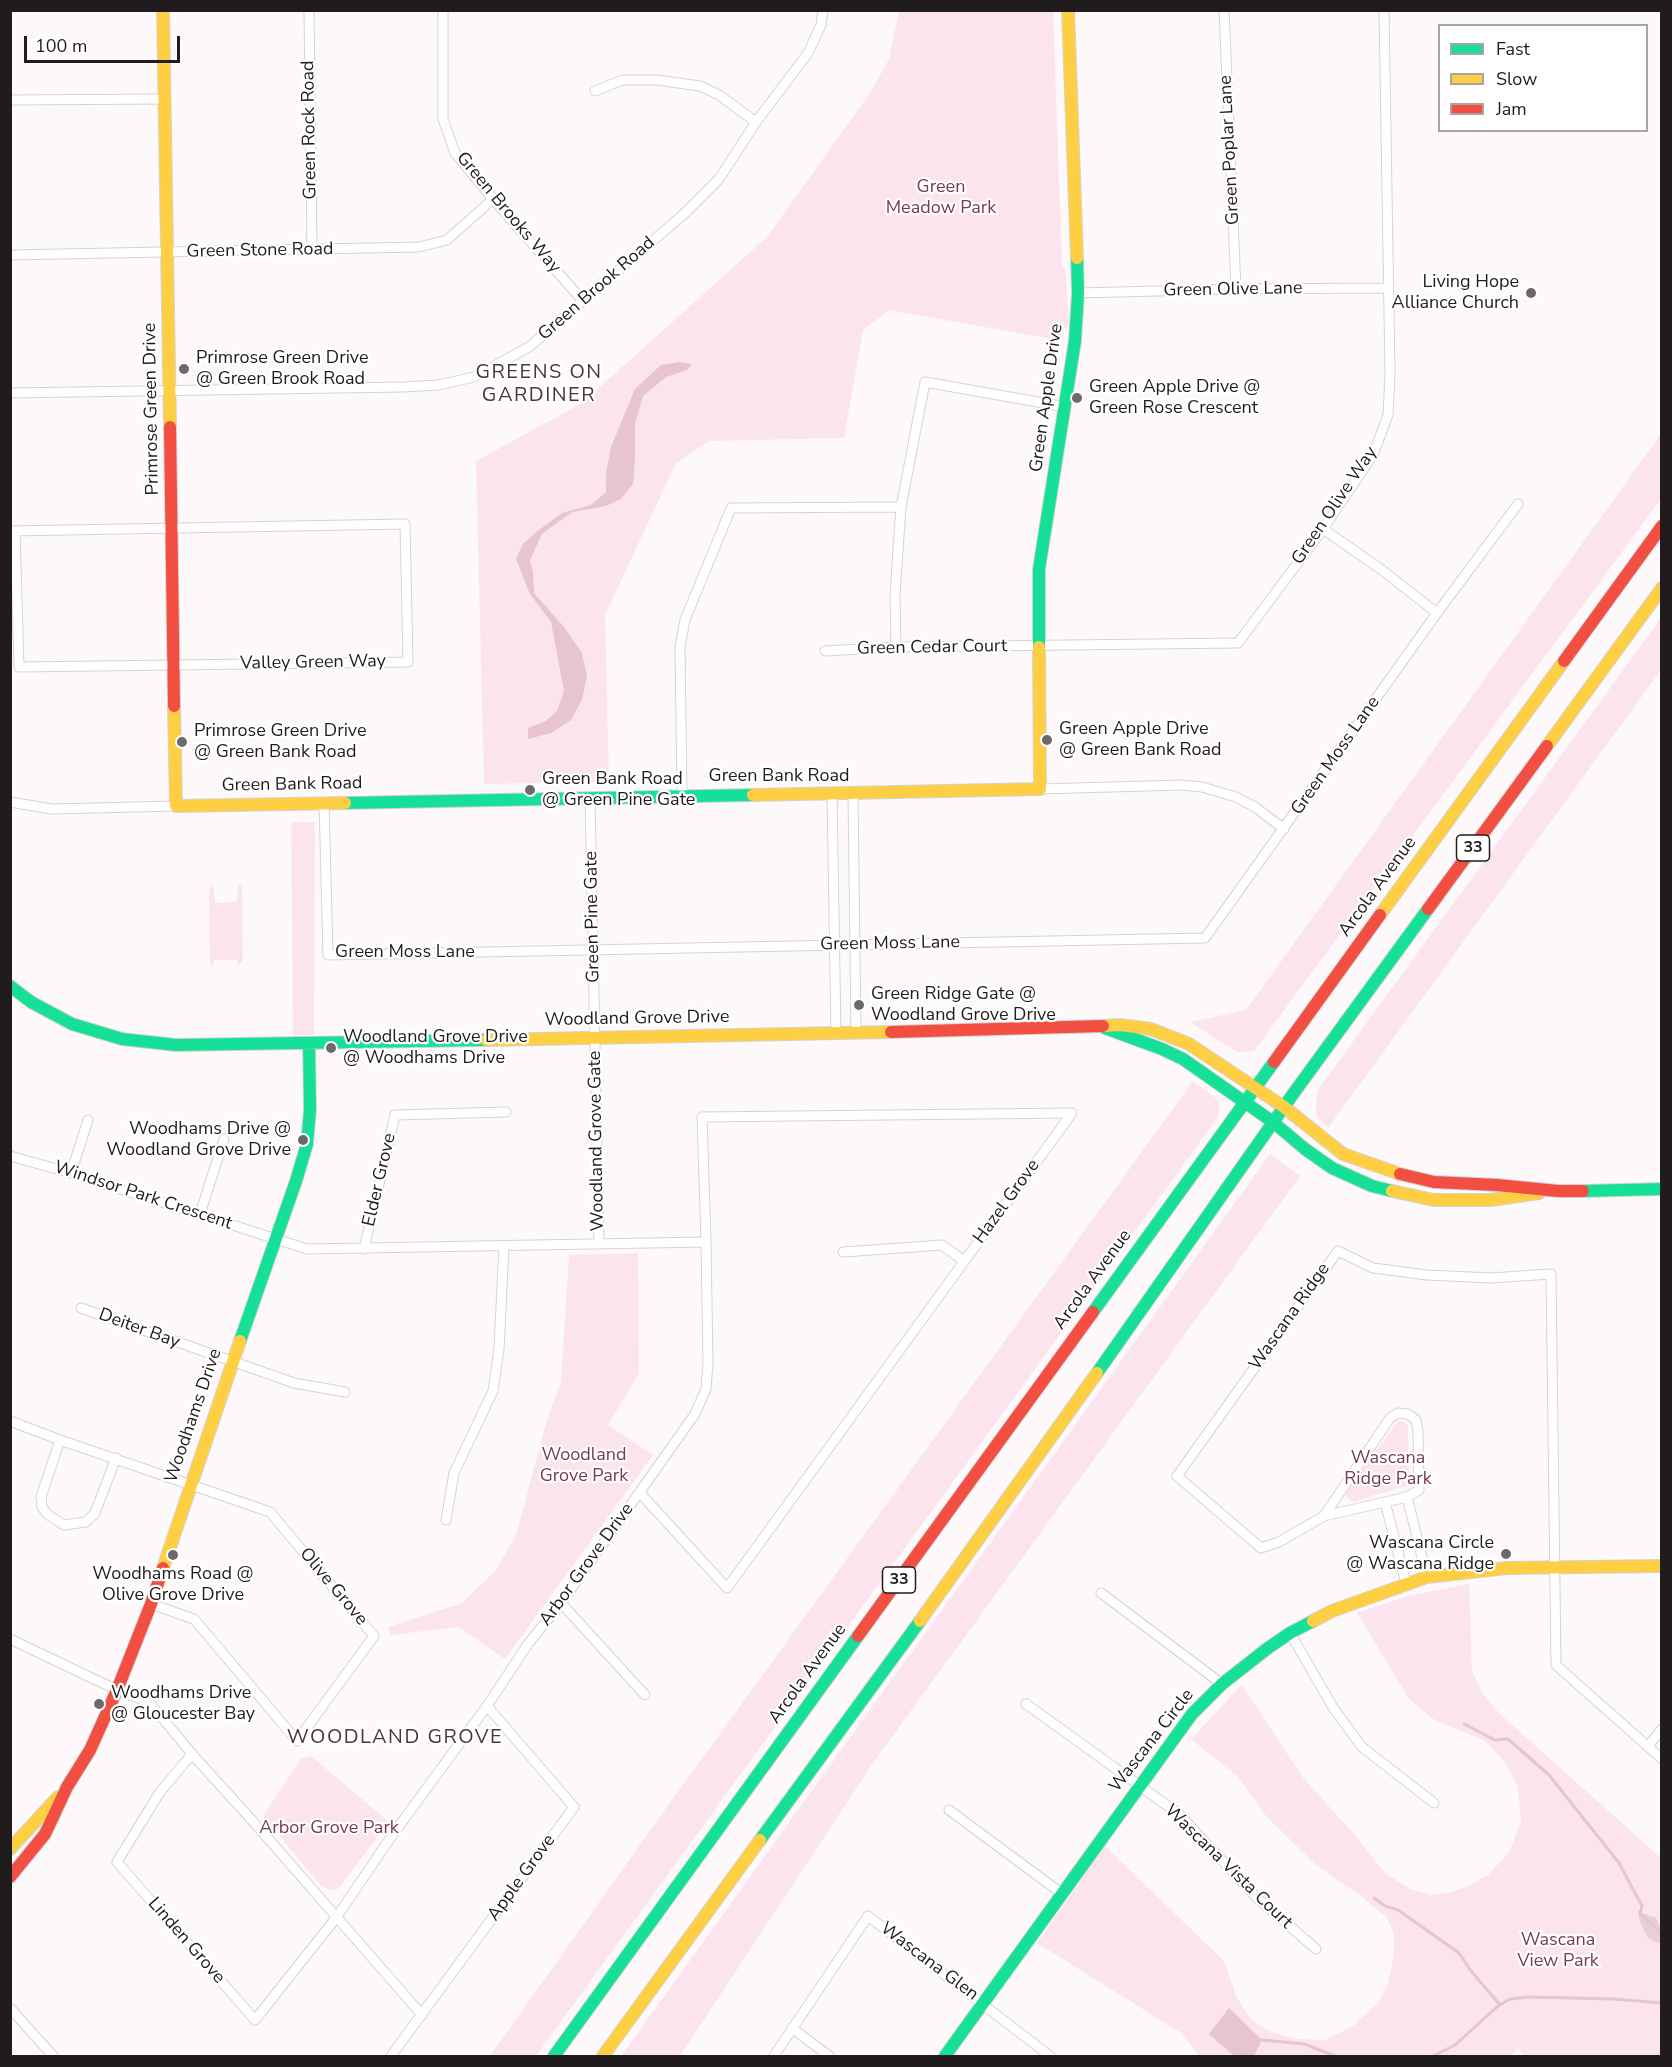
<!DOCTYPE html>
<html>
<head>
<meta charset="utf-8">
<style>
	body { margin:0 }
	#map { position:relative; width:1672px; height:2067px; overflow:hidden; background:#fdf9fb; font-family:"Nunito Sans",sans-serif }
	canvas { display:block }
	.frame { position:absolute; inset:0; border:12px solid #201b1d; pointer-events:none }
	.legend { position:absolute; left:1438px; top:24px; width:210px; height:108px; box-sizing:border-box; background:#fff; border:2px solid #a6a4a5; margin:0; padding:8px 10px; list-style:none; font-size:18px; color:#201b1d }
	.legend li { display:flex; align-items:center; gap:12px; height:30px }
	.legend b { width:30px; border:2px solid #a6a4a5 }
	.scale { position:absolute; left:24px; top:36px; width:156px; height:27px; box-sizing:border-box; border:3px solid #201b1d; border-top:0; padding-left:8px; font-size:18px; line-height:21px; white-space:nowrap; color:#201b1d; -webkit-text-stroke:4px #fff; paint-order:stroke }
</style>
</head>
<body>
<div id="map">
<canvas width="1672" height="2067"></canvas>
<div class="frame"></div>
<ul class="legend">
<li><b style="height:8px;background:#16e098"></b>Fast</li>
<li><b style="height:8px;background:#ffcf43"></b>Slow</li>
<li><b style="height:8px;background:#f24e42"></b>Jam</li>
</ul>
<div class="scale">100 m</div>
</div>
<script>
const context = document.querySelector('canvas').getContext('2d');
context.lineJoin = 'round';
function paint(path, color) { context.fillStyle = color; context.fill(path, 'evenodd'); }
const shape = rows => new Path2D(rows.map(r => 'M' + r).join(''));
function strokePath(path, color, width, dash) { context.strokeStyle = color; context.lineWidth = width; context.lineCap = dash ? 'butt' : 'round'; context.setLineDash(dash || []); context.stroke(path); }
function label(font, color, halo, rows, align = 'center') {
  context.font = font + ' "Nunito Sans",sans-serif'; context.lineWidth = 4.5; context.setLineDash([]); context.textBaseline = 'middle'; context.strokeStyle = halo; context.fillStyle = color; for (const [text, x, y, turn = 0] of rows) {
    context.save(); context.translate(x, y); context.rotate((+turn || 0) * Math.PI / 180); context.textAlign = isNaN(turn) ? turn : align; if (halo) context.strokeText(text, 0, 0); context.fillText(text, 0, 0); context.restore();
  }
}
paint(shape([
	[899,11,1053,11,1062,265,1066,272,1069,325,1064,330,1062,341,890,310,863,330,844,438,709,441,676,463,605,615,609,782,484,784,476,461,582,403,767,237,870,93,889,59],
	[1661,434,1661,499,1254,1051,1237,1052,1190,1022,1246,1010],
	[1661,618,1661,670,1328,1128,1316,1116,1317,1091],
	[291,822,315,822,314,1035,293,1035],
	[238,884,242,887,243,961,238,965,237,960,214,960,214,966,212,966,210,962,209,889,213,885,215,903,237,902],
	[1193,1081,1220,1101,1218,1117,536,2056,490,2056,664,1811],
	[1270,1154,1300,1176,873,1763,680,2056,621,2056],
	[638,1253,639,1373,608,1425,653,1455,505,1659,459,1627,390,1635,388,1627,462,1603,496,1570,516,1535,547,1420,561,1382,569,1255],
	[1398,1421,1403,1422,1408,1425,1409,1481,1406,1486,1353,1502,1347,1498,1346,1492],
	[1469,1584,1472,1670,1482,1693,1500,1714,1661,1858,1661,2056,1523,2056,1518,2048,1510,2056,1199,2056,1181,2033,1037,1943,1105,1846,1224,1961,1237,1998,1250,2018,1270,2032,1296,2039,1326,2040,1354,2025,1379,2002,1388,1983,1394,1955,1394,1934,1387,1918,1361,1896,1316,1865,1266,1816,1238,1777,1191,1739,1242,1685,1304,1779,1355,1835,1385,1873,1410,1889,1432,1895,1452,1892,1466,1887,1488,1875,1510,1851,1521,1820,1518,1787,1504,1761,1485,1741,1433,1719,1409,1699,1357,1613,1408,1596],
	[311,1756,389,1822,338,1889,331,1890,322,1887,263,1816,301,1759]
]), '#fbe4ed');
paint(shape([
	[1638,1911,1656,1918,1661,1928,1661,1941,1657,1943,1648,1938,1640,1922]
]), '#eaced9');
paint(shape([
	[679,362,692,364,687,370,666,377,643,396,635,424,635,457,633,484,621,499,606,506,573,512,558,522,542,534,530,560,533,572,534,593,564,627,582,653,587,676,582,700,571,720,551,733,528,739,528,728,546,721,557,711,564,691,551,622,530,594,516,559,523,544,539,530,562,513,591,505,606,492,606,473,611,447,635,389,661,365],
	[1229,2008,1262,2040,1254,2056,1234,2056,1209,2034]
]), '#e7c4d1');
strokePath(shape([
	[1464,1724,1495,1740,1508,1739,1549,1775,1619,1863,1642,1906,1640,1914,1655,1927,1662,1936],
	[1374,1898,1385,1906,1398,1910,1459,1953,1471,1971,1500,2005],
	[1262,2040,1304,2044,1335,2056],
	[1433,2056,1455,2045,1498,2006,1510,1999,1529,1997,1613,1999,1662,2003]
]), '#e7c4d1', 3);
const street = shape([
	[309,10,312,249],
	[443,10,443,119,455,153,493,199,583,301],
	[1224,10,1236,289],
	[595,91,622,80,657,80,700,86,719,95,756,122],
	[10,100,165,99],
	[10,255,419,247,447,240,493,199],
	[1078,293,1236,289,1388,288],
	[10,393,403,387,438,385,474,377,529,347,684,214,719,179,756,122,808,53,821,25,823,10],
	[1323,529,1382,570,1437,613],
	[10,531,405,524,408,662,19,667,15,531],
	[896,647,895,594,901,507,925,382,1066,407],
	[825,651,896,647,1238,643,1323,529,1373,455,1388,415,1390,373,1384,10],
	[1040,789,1182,785,1202,787,1236,797,1255,807,1284,829],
	[832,794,836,1034],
	[853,794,856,1033],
	[682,795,680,647,685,620,731,508,901,507],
	[590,797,599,1244],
	[10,802,52,809,176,806],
	[324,803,328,955,1205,938,1437,613,1518,504],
	[10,1156,71,1173,307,1249,706,1242,708,1363,706,1389,695,1414,561,1603,528,1644,487,1706,391,1837,336,1918,255,2020,117,1862,160,1792,192,1754],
	[71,1173,88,1120],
	[200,1214,224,1139],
	[364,1249,395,1115,506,1112],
	[843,1252,942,1245,964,1261],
	[81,1308,294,1383,345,1392],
	[10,1421,60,1440,270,1512,374,1636,297,1741,194,1619,151,1604],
	[60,1440,41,1497,42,1507,47,1514,64,1525,86,1522,95,1513,116,1458],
	[640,1493,727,1588,1072,1113,702,1117,706,1242],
	[1407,1497,1427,1577],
	[1385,1502,1406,1583],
	[1324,1516,1390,1418,1398,1413,1408,1414,1416,1420,1418,1431,1419,1490,1407,1497,1324,1516,1279,1542,1261,1548,1177,1476,1338,1251,1373,1268,1427,1275,1491,1278,1551,1274,1556,1665,1662,1759],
	[446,1520,454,1473,493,1391,499,1349,504,1246],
	[1101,1593,1222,1684],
	[561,1603,645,1695],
	[1290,1633,1334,1709,1362,1747,1434,1803],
	[10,1639,117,1690,149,1702,192,1754,258,1827,422,2015],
	[1026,1704,1179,1814,1256,1897,1316,1949],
	[1648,1746,1662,1729],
	[949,1810,1061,1893],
	[10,2008,53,2056],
	[792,2028,829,2056],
	[391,2056,574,1807,487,1706],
	[774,2056,868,1916,1050,2056]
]);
const fast = shape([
	[1039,647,1039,569,1075,341,1078,293,1077,258],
	[345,803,753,795],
	[10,986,31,1002,72,1024,122,1039,176,1045,486,1040],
	[1105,1028,1162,1049,1183,1059,1273,1122,1305,1149,1332,1168,1372,1186,1392,1191],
	[1583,1191,1662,1189],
	[1093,1312,1274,1062],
	[240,1341,296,1181,307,1144,310,1110,309,1044],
	[1097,1373,1293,1094,1428,909],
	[760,1840,920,1621],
	[554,2056,858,1636],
	[945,2056,1192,1714,1222,1684,1268,1648,1290,1633,1313,1621]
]);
const slow = shape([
	[163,10,170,427],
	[1068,10,1077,258],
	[174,706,176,806,345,803],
	[1547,746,1662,588],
	[753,795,1040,789,1039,647],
	[1380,915,1564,661],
	[1103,1026,1120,1025,1151,1029,1189,1044,1284,1107,1343,1154,1400,1174],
	[486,1040,891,1032],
	[1392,1191,1434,1200,1491,1200,1539,1193],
	[163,1568,240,1341],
	[920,1621,1097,1373],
	[1313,1621,1332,1611,1427,1577,1507,1568,1662,1566],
	[10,1849,58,1797],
	[603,2056,760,1840]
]);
const jam = shape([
	[170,427,174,706],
	[1564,661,1662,526],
	[1428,909,1547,746],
	[891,1032,1103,1026],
	[1274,1062,1380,915],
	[1400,1174,1434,1182,1497,1185,1558,1191,1583,1191],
	[858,1636,1093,1312],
	[10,1877,45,1834,67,1787,90,1750,117,1690,151,1604,163,1568]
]);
strokePath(street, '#d7d2d4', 11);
strokePath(fast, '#d7d2d4', 14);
strokePath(slow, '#d7d2d4', 14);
strokePath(jam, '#d7d2d4', 14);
strokePath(street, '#fffefe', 9);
strokePath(fast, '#16e098', 12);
strokePath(slow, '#ffcf43', 12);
strokePath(jam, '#f24e42', 12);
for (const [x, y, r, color] of [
	[1531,293,6,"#6d696b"],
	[184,369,6,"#6d696b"],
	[1077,398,6,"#6d696b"],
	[1047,740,6,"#6d696b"],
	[182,742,6,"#6d696b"],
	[530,790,6,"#6d696b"],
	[859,1005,6,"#6d696b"],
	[331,1048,6,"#6d696b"],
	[303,1140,6,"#6d696b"],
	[1506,1554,6,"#6d696b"],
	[173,1555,6,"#6d696b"],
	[99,1704,6,"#6d696b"]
]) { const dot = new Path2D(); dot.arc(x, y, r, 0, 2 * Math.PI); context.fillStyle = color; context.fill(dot); strokePath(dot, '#fff', 2); }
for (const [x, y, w] of [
	[1473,848,33],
	[899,1580,33]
]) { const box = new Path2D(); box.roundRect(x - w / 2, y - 13, w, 26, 4.5); context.fillStyle = '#fff'; context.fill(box); strokePath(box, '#201b1d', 1.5); }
label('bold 16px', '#201b1d', null, [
	["33",1473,848],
	["33",899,1580]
]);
label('18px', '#201b1d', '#fff', [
	["Green Rock Road",310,130,-91],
	["Green Poplar Lane",1230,150,-93],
	["Green Brooks Way",508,213,50],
	["Green Stone Road",260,251,-1],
	["Green Brook Road",597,289,-41],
	["Green Olive Lane",1233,290,-1],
	["Green Apple Drive",1047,398,-82],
	["Primrose Green Drive",152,409,-91],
	["Green Olive Way",1335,506,-56],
	["Green Cedar Court",932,648,-1],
	["Valley Green Way",313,663,-1],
	["Green Moss Lane",1336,756,-55],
	["Green Bank Road",779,777],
	["Green Bank Road",292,785,-1],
	["Arcola Avenue",1378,887,-54],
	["Green Pine Gate",593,917,-91],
	["Green Moss Lane",890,944,-1],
	["Green Moss Lane",405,953],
	["Woodland Grove Drive",637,1019,-1],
	["Woodland Grove Gate",597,1141,-91],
	["Elder Grove",380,1180,-77],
	["Windsor Park Crescent",143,1196,18],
	["Hazel Grove",1007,1202,-54],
	["Arcola Avenue",1093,1280,-54],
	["Wascana Ridge",1290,1317,-55],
	["Deiter Bay",139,1329,20],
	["Woodhams Drive",194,1416,-71],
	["Arbor Grove Drive",587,1565,-54],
	["Olive Grove",333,1587,50],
	["Arcola Avenue",808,1674,-54],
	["Wascana Circle",1152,1741,-52],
	["Wascana Vista Court",1228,1867,44],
	["Apple Grove",522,1878,-54],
	["Linden Grove",186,1941,49],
	["Wascana Glen",929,1962,37]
]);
label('18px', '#763a55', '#fff', [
	["Green",941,188],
	["Meadow Park",941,209],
	["Woodland",584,1456],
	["Grove Park",584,1477],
	["Wascana",1388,1459],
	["Ridge Park",1388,1480],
	["Arbor Grove Park",329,1829],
	["Wascana",1558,1941],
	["View Park",1558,1962]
]);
label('18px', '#201b1d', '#fff', [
	["Living Hope",1519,283,"right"],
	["Alliance Church",1519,304,"right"],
	["Primrose Green Drive",196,359],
	["@ Green Brook Road",196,380],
	["Green Apple Drive @",1089,388],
	["Green Rose Crescent",1089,409],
	["Green Apple Drive",1059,730],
	["@ Green Bank Road",1059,751],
	["Primrose Green Drive",194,732],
	["@ Green Bank Road",194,753],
	["Green Bank Road",542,780],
	["@ Green Pine Gate",542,801],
	["Green Ridge Gate @",871,995],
	["Woodland Grove Drive",871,1016],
	["Woodland Grove Drive",343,1038],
	["@ Woodhams Drive",343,1059],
	["Woodhams Drive @",291,1130,"right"],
	["Woodland Grove Drive",291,1151,"right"],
	["Wascana Circle",1494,1544,"right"],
	["@ Wascana Ridge",1494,1565,"right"],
	["Woodhams Road @",173,1575,"center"],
	["Olive Grove Drive",173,1596,"center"],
	["Woodhams Drive",111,1694],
	["@ Gloucester Bay",111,1715]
], 'left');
context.letterSpacing = '1.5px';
label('20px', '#44383d', '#fff', [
	["GREENS ON",539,373],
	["GARDINER",539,396],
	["WOODLAND GROVE",395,1738]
]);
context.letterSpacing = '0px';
</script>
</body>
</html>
